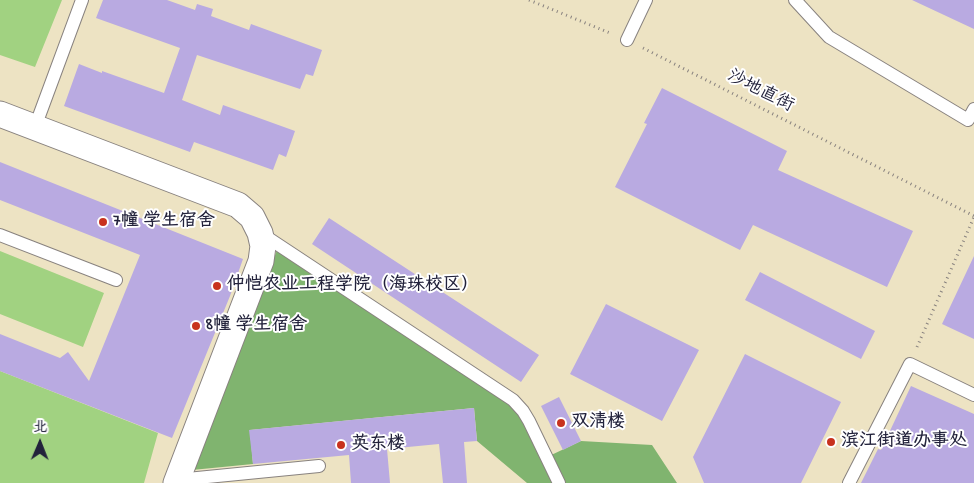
<!DOCTYPE html>
<html>
<head>
<meta charset="utf-8">
<style>
	body { margin:0 }
	#map { position:relative; width:974px; height:483px; overflow:hidden; background:#ede3c3; font-family:"Indie Flower","LXGW WenKai TC",sans-serif }
	canvas { display:block }
	.north { position:absolute; left:15px; top:418px; width:50px; height:50px; -webkit-text-stroke:4px #fff; paint-order:stroke; rotate:1deg; font-size:14px; font-weight:700; line-height:20px; text-align:center; color:#22223b }
	.north::after { content:''; display:block; margin:auto; width:18px; height:22px; background:#22223b; clip-path:polygon(50% 0,100% 100%,50% 72%,0 100%) }
</style>
</head>
<body>
<div id="map">
<canvas width="974" height="483"></canvas>
<div class="north">北</div>
</div>
<script>
const context = document.querySelector('canvas').getContext('2d');
context.lineJoin = 'round';
function paint(path, color) { context.fillStyle = color; context.fill(path, 'evenodd'); }
const shape = rows => new Path2D(rows.map(r => 'M' + r).join(''));
function strokePath(path, color, width, dash) { context.strokeStyle = color; context.lineWidth = width; context.lineCap = dash ? 'butt' : 'round'; context.setLineDash(dash || []); context.stroke(path); }
function label(font, color, halo, rows, align = 'center') {
  context.font = font + ' "Indie Flower","LXGW WenKai TC",sans-serif'; context.lineWidth = 4; context.setLineDash([]); context.textBaseline = 'middle'; context.strokeStyle = halo; context.fillStyle = color; for (const [text, x, y, turn = 0] of rows) {
    context.save(); context.translate(x, y); context.rotate((+turn || 0) * Math.PI / 180); context.textAlign = isNaN(turn) ? turn : align; if (halo) context.strokeText(text, 0, 0); context.fillText(text, 0, 0); context.restore();
  }
}
paint(shape([
	[0,0,62,0,35,67,0,55],
	[0,251,104,293,83,347,0,314],
	[0,371,158,433,144,483,0,483]
]), '#a1d281');
paint(shape([
	[279,245,513,400,547,457,581,441,652,445,677,483,527,483,477,441,474,408,250,430,253,464,192,470]
]), '#80b46f');
paint(shape([
	[103,0,167,0,195,10,197,4,213,9,211,16,249,30,251,24,322,50,313,76,306,74,300,89,197,55,182,100,220,115,223,105,295,131,286,157,279,154,273,170,194,142,190,152,64,106,79,64,102,73,102,71,164,93,180,48,96,18],
	[912,0,974,0,974,29],
	[662,88,787,151,778,170,913,231,887,287,753,225,740,250,615,187,647,124,644,123],
	[0,162,243,259,230,296,172,438,0,371,0,334,60,358,68,352,89,381,140,255,0,200],
	[329,218,539,355,521,382,312,244],
	[974,256,974,339,942,324],
	[760,272,875,331,861,359,745,300],
	[606,304,699,350,662,421,570,374],
	[745,354,841,402,801,483,704,483,693,457],
	[911,386,974,414,974,483,861,483,878,449,881,450],
	[559,397,581,441,563,450,541,406],
	[474,408,477,441,464,442,467,483,443,483,439,444,387,449,390,483,351,483,349,455,253,464,249,430]
]), '#b9aae1');
const service = shape([
	[795,0,829,37,968,120,974,109],
	[627,40,646,0],
	[35,127,82,0],
	[262,234,513,400,523,411,529,421,559,483],
	[0,235,116,280],
	[177,480,319,466],
	[849,483,910,364,974,395]
]);
const minor = shape([
	[0,114,238,205,252,217,260,233,263,246,261,261,176,483]
]);
strokePath(service, '#88827f', 14);
strokePath(minor, '#88827f', 27);
strokePath(shape([
	[529,0,610,33],
	[643,48,974,216],
	[917,347,974,217]
]), '#88827f', 3, [1, 4]);
strokePath(service, '#fff', 12);
strokePath(minor, '#fff', 25);
for (const [x, y, r, color] of [
	[103,222,5,"#c8321e"],
	[217,286,5,"#c8321e"],
	[196,326,5,"#c8321e"],
	[561,423,5,"#c8321e"],
	[831,442,5,"#c8321e"],
	[341,445,5,"#c8321e"]
]) { const dot = new Path2D(); dot.arc(x, y, r, 0, 2 * Math.PI); context.fillStyle = color; context.fill(dot); strokePath(dot, '#fff', 2); }
label('18px', '#22223b', '#fff', [
	["沙地直街",760,92,27]
]);
label('bold 18px', '#22223b', '#fff', [
	["7幢 学生宿舍",113,222],
	["仲恺农业工程学院（海珠校区）",227,286],
	["8幢 学生宿舍",206,326],
	["双清楼",571,423],
	["滨江街道办事处",841,442],
	["英东楼",351,445]
], 'left');
</script>
</body>
</html>
